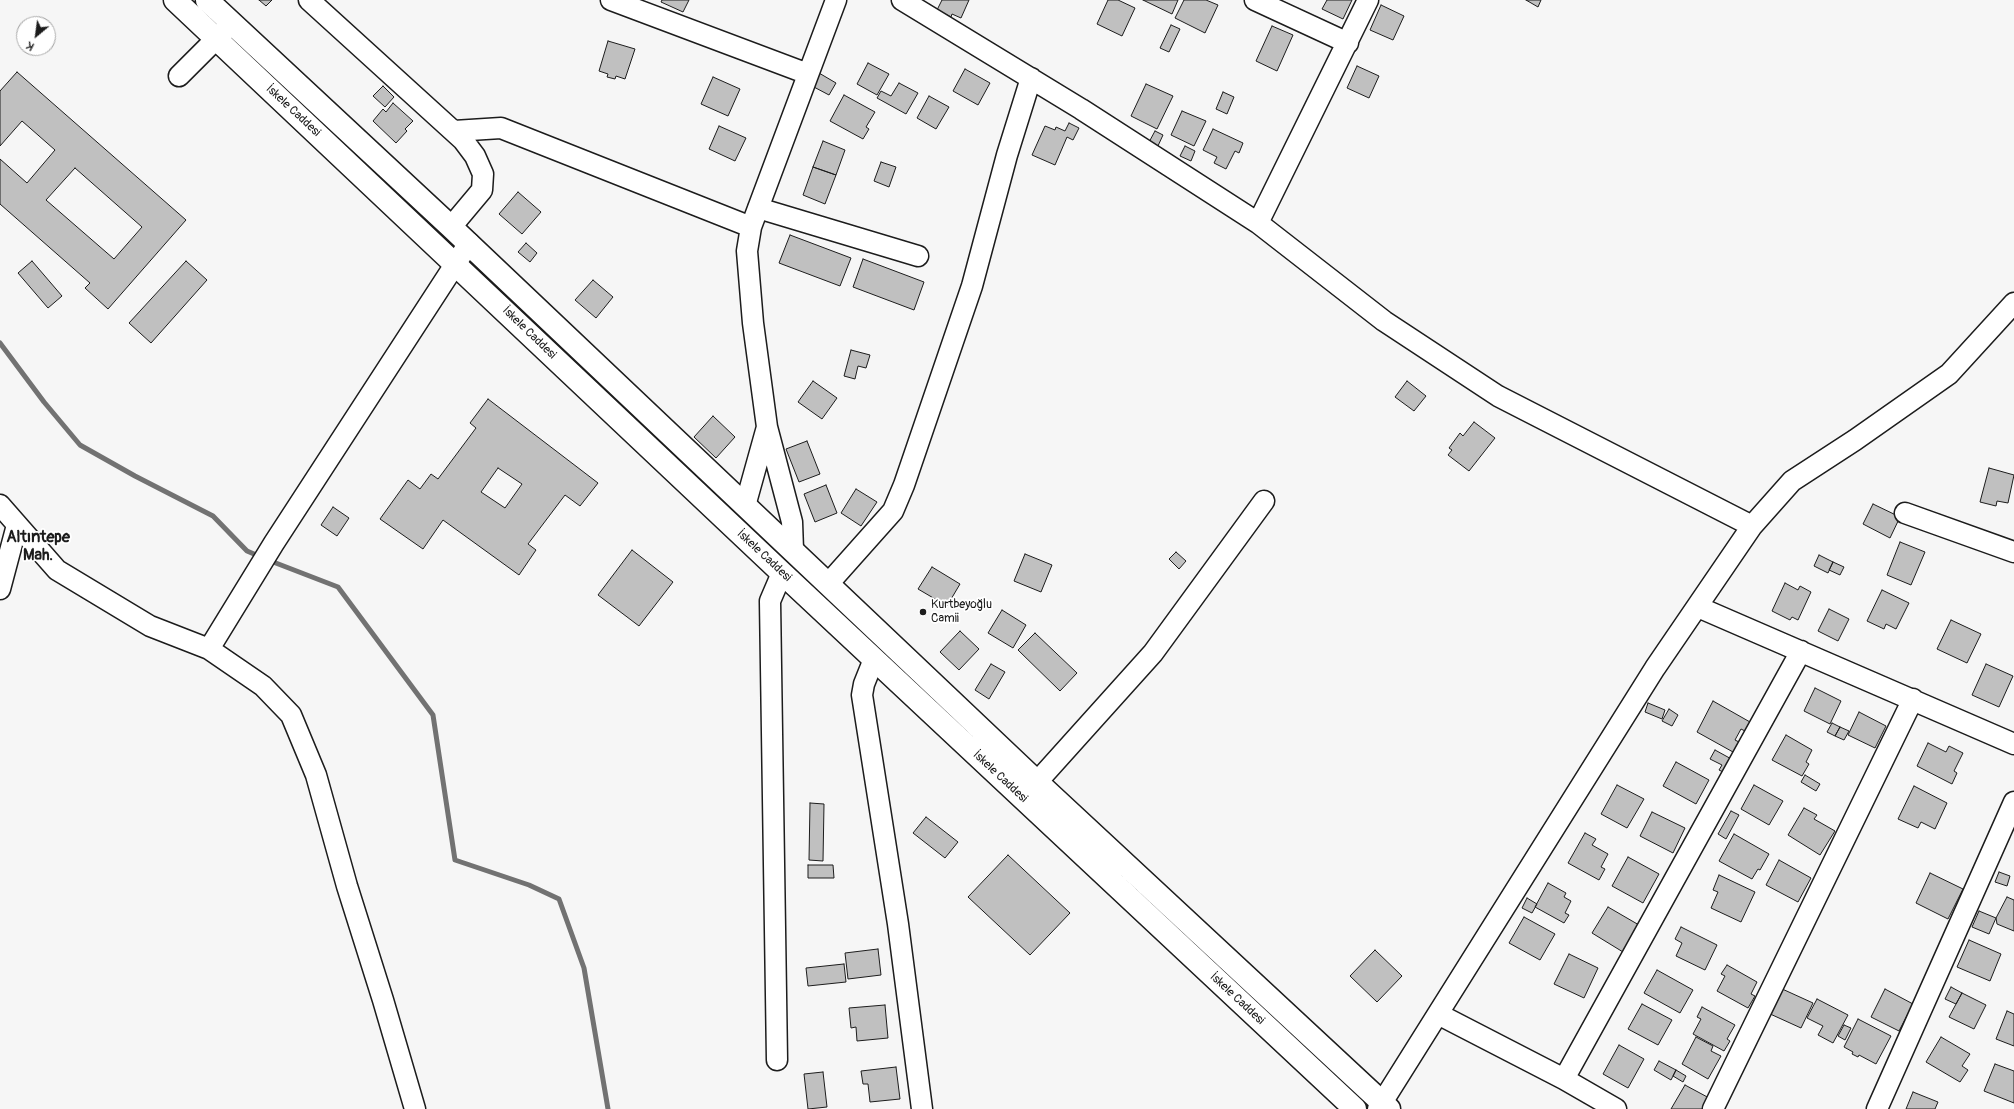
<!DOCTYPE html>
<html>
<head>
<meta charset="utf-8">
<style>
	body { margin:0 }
	#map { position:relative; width:2014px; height:1109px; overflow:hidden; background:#f6f6f6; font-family:Pangolin,sans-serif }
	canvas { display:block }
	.north { position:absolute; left:16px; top:16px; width:40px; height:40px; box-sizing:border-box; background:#fff; border:1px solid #a4a4a4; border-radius:50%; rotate:209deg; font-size:11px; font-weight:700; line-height:16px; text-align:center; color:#1c1c1c }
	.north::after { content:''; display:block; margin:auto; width:14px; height:18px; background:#1c1c1c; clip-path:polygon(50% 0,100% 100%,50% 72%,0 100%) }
</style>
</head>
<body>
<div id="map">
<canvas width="2014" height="1109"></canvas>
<div class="north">K</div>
</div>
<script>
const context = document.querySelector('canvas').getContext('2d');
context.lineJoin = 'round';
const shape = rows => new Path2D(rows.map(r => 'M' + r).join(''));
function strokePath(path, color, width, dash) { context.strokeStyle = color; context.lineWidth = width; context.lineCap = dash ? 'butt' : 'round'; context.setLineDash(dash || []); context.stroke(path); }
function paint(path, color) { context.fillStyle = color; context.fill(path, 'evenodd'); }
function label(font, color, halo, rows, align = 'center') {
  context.font = font + ' Pangolin,sans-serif'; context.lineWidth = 3.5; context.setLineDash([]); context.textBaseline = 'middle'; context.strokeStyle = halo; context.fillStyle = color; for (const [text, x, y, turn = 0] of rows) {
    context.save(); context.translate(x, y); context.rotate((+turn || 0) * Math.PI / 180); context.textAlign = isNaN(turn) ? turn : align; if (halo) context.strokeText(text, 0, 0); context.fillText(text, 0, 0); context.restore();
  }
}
strokePath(shape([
	[0,343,44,402,80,445,135,476,213,516,247,551,261,557],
	[268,560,338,587,433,715,455,860,529,885,559,899,584,968,608,1109]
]), '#727272', 5);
const building = shape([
	[259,0,272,0,266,6,259,0],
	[662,0,689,0,683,12,661,2,662,0],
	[942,0,969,0,961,18,952,14,951,17,937,10,942,0],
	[1108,0,1118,0,1135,8,1122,36,1097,24,1108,0],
	[1143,0,1178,0,1172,14,1143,0],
	[1184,0,1206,0,1218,5,1205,33,1175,18,1184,0],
	[1327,0,1352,0,1343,19,1322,9,1327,0],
	[1526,0,1541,0,1538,7,1526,0],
	[1381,5,1404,16,1393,40,1370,30,1381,5],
	[1171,25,1180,29,1169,52,1160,48,1171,25],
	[1272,26,1293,35,1277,71,1256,61,1272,26],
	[608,41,635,49,625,79,616,76,615,79,607,77,608,74,599,71,608,41],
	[868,63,889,74,877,95,857,84,868,63],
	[1357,66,1379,76,1369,98,1347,88,1357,66],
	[965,69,990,83,978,105,953,91,965,69],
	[17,72,186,220,108,309,85,288,90,283,0,204,0,159,27,183,55,150,22,121,0,146,0,91,17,72],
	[75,168,142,227,114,259,46,200,75,168],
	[819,73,836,83,829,95,812,86,819,73],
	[713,77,740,89,728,116,701,104,713,77],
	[899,83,918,93,906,114,877,98,881,91,891,96,899,83],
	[1146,84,1173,96,1157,129,1131,116,1146,84],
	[383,86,394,97,385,107,373,96,383,86],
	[1223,92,1234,97,1227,114,1216,109,1223,92],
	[844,95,875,112,866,127,869,129,863,139,830,121,844,95],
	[929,96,949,107,936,129,917,118,929,96],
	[393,103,413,121,405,129,407,131,396,143,373,121,383,109,386,112,393,103],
	[1182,111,1206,121,1194,146,1171,135,1182,111],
	[1069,123,1079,128,1073,140,1067,137,1055,165,1032,155,1045,126,1055,130,1056,127,1065,131,1069,123],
	[719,126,746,138,735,161,709,149,719,126],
	[1213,129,1243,143,1239,153,1235,151,1226,169,1214,163,1217,157,1203,150,1213,129],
	[1155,131,1163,135,1157,148,1148,144,1155,131],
	[823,141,845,150,836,175,813,167,823,141],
	[1185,146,1195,151,1191,161,1180,156,1185,146],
	[881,162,896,167,889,187,874,181,881,162],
	[813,167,836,175,825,204,803,195,813,167],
	[518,192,541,212,522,234,499,214,518,192],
	[790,235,851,258,840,286,779,263,790,235],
	[526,243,537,253,530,262,518,252,526,243],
	[863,259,924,282,914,310,853,287,863,259],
	[32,261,62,296,48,308,18,273,32,261],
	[186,261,207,280,151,343,129,323,186,261],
	[593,280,613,297,596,318,575,300,593,280],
	[851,350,870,355,866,368,858,366,855,379,844,376,851,350],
	[813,381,837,398,822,419,798,402,813,381],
	[1407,381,1426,396,1414,411,1395,397,1407,381],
	[488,399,598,483,580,506,565,495,528,544,536,550,519,575,443,520,423,549,380,519,408,480,420,489,431,474,438,479,476,428,470,423,488,399],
	[498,468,522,484,505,508,481,492,498,468],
	[713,416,735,437,716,458,694,437,713,416],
	[1474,422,1495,438,1469,471,1448,455,1452,450,1449,448,1460,433,1463,436,1474,422],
	[807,441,820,474,799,482,786,449,807,441],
	[1989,468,2014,475,2008,503,1997,501,1996,506,1980,502,1989,468],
	[826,485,837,513,815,522,804,494,826,485],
	[856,489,877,502,861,526,841,513,856,489],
	[1873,504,1900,517,1890,538,1863,524,1873,504],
	[333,507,349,518,337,536,321,525,333,507],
	[1900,542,1925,552,1911,585,1887,575,1900,542],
	[632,550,673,582,639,626,598,595,632,550],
	[1176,552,1186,561,1179,569,1169,559,1176,552],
	[1025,554,1052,565,1041,592,1014,581,1025,554],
	[1819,555,1833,562,1828,573,1814,566,1819,555],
	[1833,562,1844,567,1840,575,1829,570,1833,562],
	[932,567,960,584,947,606,918,589,932,567],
	[1785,583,1798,590,1800,586,1811,592,1798,620,1792,617,1790,620,1772,611,1785,583],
	[1882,590,1909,603,1896,629,1886,624,1884,629,1867,621,1882,590],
	[1829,609,1849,619,1838,641,1818,631,1829,609],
	[1002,610,1026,625,1013,648,988,633,1002,610],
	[1951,620,1981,634,1967,663,1937,649,1951,620],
	[960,631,979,649,959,670,940,652,960,631],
	[1035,633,1077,673,1060,691,1018,650,1035,633],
	[991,664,1005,672,989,699,975,690,991,664],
	[1986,664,2013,676,1999,707,1972,695,1986,664],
	[1815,688,1841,701,1830,724,1804,711,1815,688],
	[1713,701,1750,722,1745,731,1741,729,1735,740,1739,742,1733,752,1697,732,1713,701],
	[1648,703,1665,710,1662,719,1645,712,1648,703],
	[1669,709,1678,715,1672,726,1662,721,1669,709],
	[1859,712,1886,726,1875,748,1848,735,1859,712],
	[1832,723,1840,727,1835,736,1827,732,1832,723],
	[1840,727,1849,731,1844,740,1835,736,1840,727],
	[1786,735,1812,750,1806,762,1809,764,1802,776,1772,760,1786,735],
	[1928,743,1946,752,1949,746,1963,753,1954,771,1957,773,1952,784,1917,766,1928,743],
	[1715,750,1735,761,1727,774,1719,770,1722,765,1710,759,1715,750],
	[1676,762,1709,780,1696,804,1663,786,1676,762],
	[1805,775,1820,784,1816,791,1801,782,1805,775],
	[1617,785,1644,799,1627,828,1601,814,1617,785],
	[1754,785,1783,801,1769,825,1741,809,1754,785],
	[1914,786,1947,803,1935,829,1921,822,1918,828,1898,819,1914,786],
	[810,803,824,804,823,861,809,860,810,803],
	[1804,808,1817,815,1814,819,1835,831,1820,855,1788,835,1804,808],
	[1731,811,1739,815,1726,839,1718,834,1731,811],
	[1652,812,1685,828,1673,853,1640,836,1652,812],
	[926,817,958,842,945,858,913,833,926,817],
	[1585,833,1596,839,1592,845,1608,854,1601,867,1605,869,1599,880,1568,863,1585,833],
	[1734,834,1769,854,1760,870,1758,869,1752,879,1719,861,1734,834],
	[1008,855,1070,913,1030,955,968,897,1008,855],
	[1628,857,1659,874,1643,903,1612,886,1628,857],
	[1779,860,1811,878,1798,902,1766,885,1779,860],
	[808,865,833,865,834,878,808,878,808,865],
	[1999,872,2010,876,2007,886,1995,882,1999,872],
	[1930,873,1963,889,1948,919,1916,903,1930,873],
	[1719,875,1755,892,1741,922,1711,908,1718,892,1713,890,1719,875],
	[1548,883,1566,893,1564,897,1571,901,1565,913,1569,915,1564,923,1535,907,1548,883],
	[2007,897,2014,900,2014,931,1997,924,1996,918,2007,897],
	[1527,898,1537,904,1532,913,1522,908,1527,898],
	[1608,907,1639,925,1623,952,1592,933,1608,907],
	[1979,911,1996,918,1989,934,1972,927,1979,911],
	[1524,917,1555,934,1540,960,1509,943,1524,917],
	[1681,927,1717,945,1705,970,1676,956,1682,943,1675,939,1681,927],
	[1969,940,2001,954,1990,981,1957,967,1969,940],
	[878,949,881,975,848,979,845,953,878,949],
	[1375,950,1402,976,1377,1002,1350,976,1375,950],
	[1569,954,1598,968,1584,998,1554,984,1569,954],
	[844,964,846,982,808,986,806,968,844,964],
	[1727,965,1757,982,1751,994,1755,996,1748,1008,1717,991,1725,976,1721,974,1727,965],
	[1657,970,1693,990,1680,1013,1644,993,1657,970],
	[1951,987,1962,993,1956,1004,1945,999,1951,987],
	[1780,988,1813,1003,1801,1028,1768,1013,1780,988],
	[1885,989,1913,1004,1899,1031,1871,1017,1885,989],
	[1962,993,1986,1005,1974,1029,1949,1017,1962,993],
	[1817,999,1848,1015,1833,1043,1818,1035,1823,1026,1807,1018,1817,999],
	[1642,1004,1672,1020,1658,1045,1628,1029,1642,1004],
	[885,1005,888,1038,857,1041,856,1027,851,1028,849,1008,885,1005],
	[1702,1007,1735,1025,1727,1039,1730,1041,1724,1051,1693,1034,1701,1019,1697,1017,1702,1007],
	[2007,1011,2014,1014,2014,1046,1996,1039,2007,1011],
	[1858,1019,1891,1036,1876,1064,1859,1055,1858,1057,1852,1054,1853,1052,1844,1047,1858,1019],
	[1844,1025,1851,1028,1845,1040,1838,1036,1844,1025],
	[1696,1037,1713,1046,1711,1051,1721,1056,1708,1079,1682,1064,1696,1037],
	[1941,1037,1970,1054,1962,1066,1968,1070,1960,1082,1926,1062,1941,1037],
	[1619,1045,1644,1059,1628,1088,1603,1074,1619,1045],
	[1659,1061,1676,1070,1671,1080,1654,1070,1659,1061],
	[1995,1064,2014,1071,2014,1103,1984,1091,1995,1064],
	[896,1067,900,1099,870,1102,868,1084,863,1084,861,1071,896,1067],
	[1676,1070,1686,1076,1683,1082,1673,1076,1676,1070],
	[823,1072,827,1107,808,1109,804,1074,823,1072],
	[1685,1085,1711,1099,1705,1109,1671,1109,1685,1085],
	[1913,1092,1938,1102,1935,1109,1906,1109,1913,1092]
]);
paint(building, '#c0c0c0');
strokePath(building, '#1c1c1c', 1);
const minor = shape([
	[309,0,463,140,475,156,483,174,482,190,451,227],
	[611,0,808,74],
	[902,0,1081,109,1258,223,1384,321,1498,396,1752,526,1655,668,1378,1109],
	[1255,0,1348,43],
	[179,76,227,28],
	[454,131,501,128,751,227],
	[758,208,918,256],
	[1258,223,1368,0],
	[0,505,57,570,150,626,209,649,263,686,291,715,316,775,347,886,383,1000,415,1109],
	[745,506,767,427],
	[1905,513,2014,552],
	[1752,526,1792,481,1855,440,1949,374,2014,303],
	[793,550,792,522,767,427,753,323,747,251,751,227,836,0],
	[828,584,893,511,904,485,972,286,1007,155,1031,78],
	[0,589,17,525],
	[1698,607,2014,744],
	[209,649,274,543,469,243],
	[874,659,864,684,862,695,898,924,922,1109],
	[1037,782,1153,653,1264,501],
	[1438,1014,1564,1079,1616,1109],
	[777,1060,770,601,782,573],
	[1564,1079,1801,651],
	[1713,1109,1913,699],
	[1877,1109,2014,802]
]);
const major = shape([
	[175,0,782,573,1355,1109],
	[207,0,451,227,1037,782,1389,1109]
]);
strokePath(minor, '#1c1c1c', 23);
strokePath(major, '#1c1c1c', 25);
strokePath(minor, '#fff', 20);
strokePath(major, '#fff', 22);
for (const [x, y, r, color] of [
	[923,612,4,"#1c1c1c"]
]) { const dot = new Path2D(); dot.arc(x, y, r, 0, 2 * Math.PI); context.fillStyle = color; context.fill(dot); strokePath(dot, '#fff', 1.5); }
label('12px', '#1c1c1c', '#fff', [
	["İskele Caddesi",293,111,43],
	["İskele Caddesi",529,333,44],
	["İskele Caddesi",764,556,43],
	["İskele Caddesi",1000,777,43],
	["İskele Caddesi",1237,999,43]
]);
label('12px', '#1c1c1c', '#fff', [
	["Kurtbeyoğlu",931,605],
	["Camii",931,619]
], 'left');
label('bold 16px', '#1c1c1c', '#fff', [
	["Altıntepe",38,538],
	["Mah.",38,556]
]);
</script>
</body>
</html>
